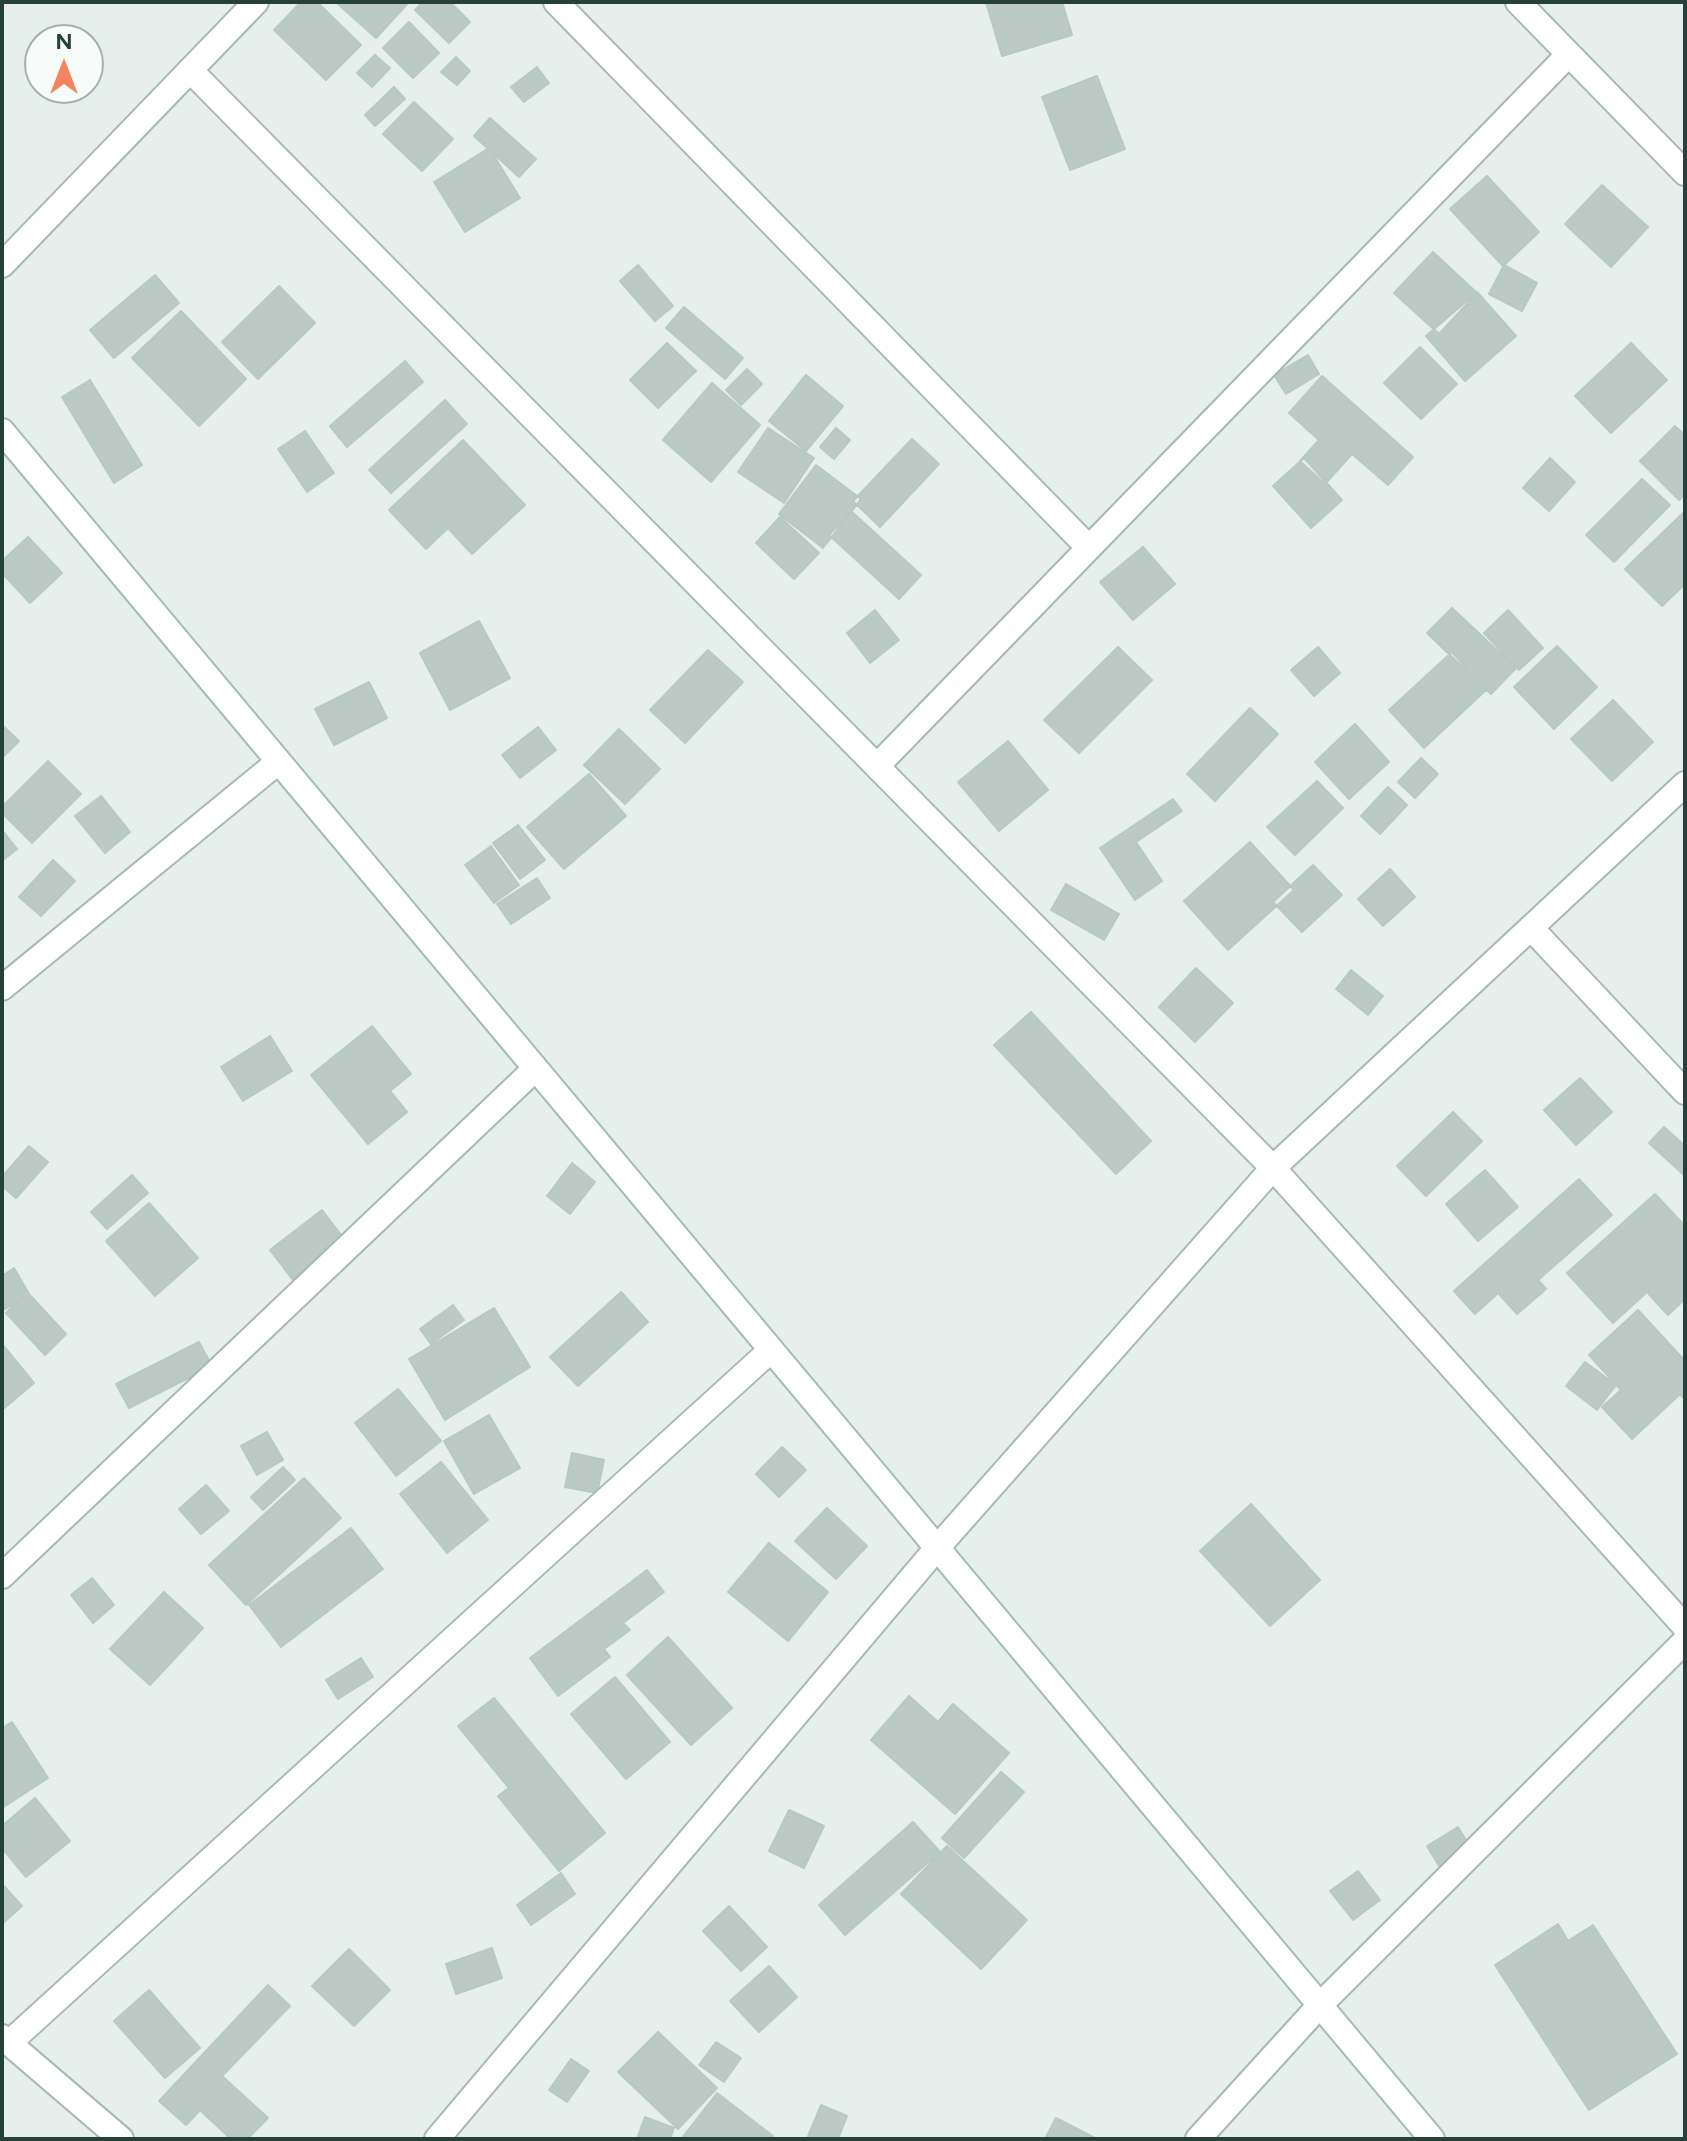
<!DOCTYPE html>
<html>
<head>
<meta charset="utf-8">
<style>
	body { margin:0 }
	#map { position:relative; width:1687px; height:2141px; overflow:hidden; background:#e6efeb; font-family:Figtree,sans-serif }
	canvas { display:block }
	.frame { position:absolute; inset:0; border:4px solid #24423a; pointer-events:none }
	.north { position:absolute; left:24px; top:24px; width:80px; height:80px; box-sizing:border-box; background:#f7fbf9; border:2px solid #a3b1ad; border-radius:50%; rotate:0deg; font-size:22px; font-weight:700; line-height:32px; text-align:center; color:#24423a }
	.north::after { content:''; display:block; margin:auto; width:28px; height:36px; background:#f4845f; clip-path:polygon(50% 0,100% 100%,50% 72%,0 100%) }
</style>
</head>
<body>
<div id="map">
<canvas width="1687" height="2141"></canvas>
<div class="frame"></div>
<div class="north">N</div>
</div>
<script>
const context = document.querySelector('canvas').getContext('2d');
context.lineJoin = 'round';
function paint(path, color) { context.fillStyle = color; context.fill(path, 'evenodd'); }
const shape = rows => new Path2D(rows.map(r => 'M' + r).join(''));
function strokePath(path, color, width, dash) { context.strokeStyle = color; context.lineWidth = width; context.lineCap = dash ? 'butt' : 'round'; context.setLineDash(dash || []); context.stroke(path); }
const building = shape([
	[301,2,317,2,361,45,326,80,274,30,301,2],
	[340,2,409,2,376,38,338,4,340,2],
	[423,2,450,2,470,22,449,43,415,10,423,2],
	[986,2,1062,2,1072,35,1002,56,986,2],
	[409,22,439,53,413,78,383,48,409,22],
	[375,55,390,68,372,87,357,73,375,55],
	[456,57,470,71,457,85,441,72,456,57],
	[537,67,549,83,524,102,511,87,537,67],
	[1097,76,1125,149,1070,170,1042,97,1097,76],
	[394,87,405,99,375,126,365,115,394,87],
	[414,102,453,139,422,171,383,134,414,102],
	[490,118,536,159,519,177,474,136,490,118],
	[489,148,520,198,465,232,434,182,489,148],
	[1487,176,1539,232,1503,266,1450,209,1487,176],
	[1602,185,1648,227,1611,267,1565,224,1602,185],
	[1433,252,1477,293,1439,334,1394,293,1433,252],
	[638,265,673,306,655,321,620,281,638,265],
	[1504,265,1537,283,1522,311,1489,294,1504,265],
	[155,275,179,303,114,358,90,330,155,275],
	[279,286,315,323,258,379,222,342,279,286],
	[1477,292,1516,336,1465,381,1426,336,1477,292],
	[684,307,743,358,725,379,666,328,684,307],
	[181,311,246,379,199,426,132,358,181,311],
	[667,343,696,371,658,408,630,380,667,343],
	[1631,343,1667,380,1611,433,1575,396,1631,343],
	[1420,347,1457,384,1421,419,1384,383,1420,347],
	[1308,355,1319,374,1286,394,1274,375,1308,355],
	[405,361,423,382,347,447,330,426,405,361],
	[747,369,762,384,741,405,726,390,747,369],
	[806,375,843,406,806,451,769,421,806,375],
	[1322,376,1413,457,1388,485,1352,454,1325,484,1300,461,1319,440,1289,413,1322,376],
	[90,380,142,465,114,483,62,397,90,380],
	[712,383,760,425,711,482,663,440,712,383],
	[445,400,467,424,391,493,369,470,445,400],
	[1675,426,1685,435,1685,494,1679,500,1640,461,1675,426],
	[768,428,814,458,784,503,738,472,768,428],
	[836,428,850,440,834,459,820,447,836,428],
	[305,431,334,473,307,492,278,449,305,431],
	[912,439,939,464,880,527,853,501,912,439],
	[463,440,525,505,472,554,448,528,426,549,389,510,463,440],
	[1304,458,1342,500,1311,528,1273,486,1304,458],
	[1550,458,1575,482,1549,511,1523,488,1550,458],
	[816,465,861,499,823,548,779,514,816,465],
	[1642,479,1670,505,1614,562,1586,535,1642,479],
	[851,511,921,575,899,599,829,535,851,511],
	[1685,511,1685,584,1662,606,1625,569,1685,511],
	[780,517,819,553,794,579,756,543,780,517],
	[28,537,62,573,30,603,2,573,2,561,28,537],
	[1143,547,1175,584,1133,620,1100,582,1143,547],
	[1452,608,1516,668,1491,694,1427,633,1452,608],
	[875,610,899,640,870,663,847,633,875,610],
	[1508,610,1543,648,1519,670,1484,633,1508,610],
	[479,621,510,678,450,710,420,653,479,621],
	[1557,646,1597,687,1554,729,1514,687,1557,646],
	[1118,647,1152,680,1079,753,1044,720,1118,647],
	[1318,647,1340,673,1314,696,1291,670,1318,647],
	[708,650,743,682,685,743,650,710,708,650],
	[1452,652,1486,690,1424,748,1389,710,1452,652],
	[369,682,387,718,334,745,315,709,369,682],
	[1613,700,1653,742,1612,781,1571,739,1613,700],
	[1250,708,1278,734,1215,801,1187,774,1250,708],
	[1355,724,1389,762,1349,799,1315,762,1355,724],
	[2,725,19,741,2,758,2,725],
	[538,727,556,750,520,778,502,755,538,727],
	[619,729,660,769,625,804,584,765,619,729],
	[1008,741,1048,790,999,831,958,782,1008,741],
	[1421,758,1438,774,1415,798,1398,782,1421,758],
	[48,761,81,794,32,843,2,813,2,807,48,761],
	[589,774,626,816,564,869,527,827,589,774],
	[1317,781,1343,808,1295,855,1267,827,1317,781],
	[1388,787,1407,805,1380,834,1361,816,1388,787],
	[101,796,130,832,105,853,75,816,101,796],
	[1173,799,1182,811,1136,842,1162,881,1135,900,1100,848,1173,799],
	[518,825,545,860,520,879,493,843,518,825],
	[2,830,17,849,2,861,2,830],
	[1250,842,1294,890,1228,950,1184,901,1250,842],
	[491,846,519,885,494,903,465,865,491,846],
	[53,860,75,881,41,916,19,897,53,860],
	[1313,865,1342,895,1302,932,1273,902,1313,865],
	[1390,869,1415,897,1383,926,1358,899,1390,869],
	[537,878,550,898,511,924,497,904,537,878],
	[1066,884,1119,914,1104,940,1051,910,1066,884],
	[1196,968,1233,1003,1195,1042,1159,1007,1196,968],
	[1351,970,1383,996,1368,1015,1336,989,1351,970],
	[1031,1012,1151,1141,1116,1174,994,1045,1031,1012],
	[372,1026,411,1074,390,1091,407,1112,368,1144,311,1075,372,1026],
	[270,1036,292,1071,243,1101,221,1067,270,1036],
	[1580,1078,1612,1112,1576,1145,1544,1110,1580,1078],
	[1453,1112,1482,1141,1426,1196,1397,1166,1453,1112],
	[1664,1127,1685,1146,1685,1176,1649,1143,1664,1127],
	[29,1146,48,1162,16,1198,2,1186,2,1177,29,1146],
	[572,1163,595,1182,570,1214,547,1196,572,1163],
	[1485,1170,1518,1207,1478,1241,1446,1204,1485,1170],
	[132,1175,148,1193,107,1229,91,1212,132,1175],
	[1579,1179,1612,1215,1538,1280,1546,1289,1517,1314,1498,1293,1475,1314,1454,1291,1579,1179],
	[1655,1194,1685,1226,1685,1299,1668,1315,1647,1292,1613,1323,1567,1273,1655,1194],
	[149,1203,198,1258,155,1296,106,1241,149,1203],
	[322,1210,348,1244,296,1284,270,1250,322,1210],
	[14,1268,29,1294,2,1311,2,1276,14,1268],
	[27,1292,66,1334,45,1355,6,1313,27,1292],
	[621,1292,648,1322,578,1386,550,1357,621,1292],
	[453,1305,464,1320,431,1344,420,1329,453,1305],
	[494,1308,530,1367,445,1420,409,1359,494,1308],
	[1638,1310,1685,1361,1685,1400,1680,1394,1632,1439,1602,1407,1621,1390,1589,1355,1638,1310],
	[199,1342,212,1366,129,1408,116,1384,199,1342],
	[2,1344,34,1383,2,1410,2,1344],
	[1585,1362,1616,1385,1597,1410,1566,1386,1585,1362],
	[398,1389,441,1441,396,1476,355,1423,398,1389],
	[489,1415,520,1468,474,1494,444,1441,489,1415],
	[267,1432,283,1460,257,1475,241,1446,267,1432],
	[782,1447,806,1470,779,1497,756,1474,782,1447],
	[572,1453,604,1460,597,1493,565,1487,572,1453],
	[441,1462,488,1520,447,1553,400,1494,441,1462],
	[283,1467,295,1480,263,1510,251,1497,283,1467],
	[304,1478,341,1518,246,1605,209,1565,304,1478],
	[206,1485,229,1511,201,1534,179,1509,206,1485],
	[1251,1504,1320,1580,1270,1626,1200,1551,1251,1504],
	[827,1508,867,1546,836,1579,795,1541,827,1508],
	[351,1528,383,1569,281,1647,249,1605,351,1528],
	[769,1543,828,1592,788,1641,728,1592,769,1543],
	[647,1570,664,1592,623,1623,630,1630,604,1649,610,1657,558,1696,530,1658,647,1570],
	[92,1578,114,1605,93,1623,71,1595,92,1578],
	[164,1592,203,1628,150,1685,110,1649,164,1592],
	[668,1637,732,1708,691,1745,627,1675,668,1637],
	[361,1658,373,1677,338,1699,326,1680,361,1658],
	[615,1677,670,1742,626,1779,571,1714,615,1677],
	[909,1696,938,1722,953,1704,1009,1753,955,1814,871,1740,909,1696],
	[494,1698,605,1833,559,1871,498,1796,509,1788,458,1726,494,1698],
	[12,1722,48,1778,2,1808,2,1728,12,1722],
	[1001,1772,1024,1792,964,1858,942,1838,1001,1772],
	[35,1798,70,1841,26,1877,2,1848,2,1826,35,1798],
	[789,1810,824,1826,804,1868,769,1851,789,1810],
	[913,1822,940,1852,845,1935,819,1905,913,1822],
	[1458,1827,1472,1850,1441,1869,1427,1846,1458,1827],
	[947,1846,1027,1920,981,1969,901,1894,947,1846],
	[1358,1871,1380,1900,1353,1920,1330,1891,1358,1871],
	[561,1873,575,1894,531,1925,517,1905,561,1873],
	[2,1884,22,1906,2,1924,2,1884],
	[729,1906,767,1947,741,1971,703,1931,729,1906],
	[1558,1924,1568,1941,1593,1925,1677,2054,1589,2110,1495,1965,1558,1924],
	[492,1948,502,1978,456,1994,446,1964,492,1948],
	[349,1949,390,1990,354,2026,312,1986,349,1949],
	[769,1966,797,1997,759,2032,730,2001,769,1966],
	[268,1985,290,2006,222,2076,268,2118,247,2139,231,2139,200,2110,186,2125,159,2101,268,1985],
	[149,1990,200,2048,165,2078,114,2021,149,1990],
	[658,2032,717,2088,678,2129,618,2072,658,2032],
	[716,2042,741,2058,724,2082,699,2065,716,2042],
	[571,2059,589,2071,567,2102,549,2090,571,2059],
	[717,2093,773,2136,770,2139,682,2138,717,2093],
	[821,2105,847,2116,838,2139,807,2139,821,2105],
	[645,2117,674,2128,670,2139,637,2139,645,2117],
	[1056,2118,1097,2139,1045,2139,1056,2118]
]);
paint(building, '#bbcac4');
strokePath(building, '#b8c9c2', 2);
const street = shape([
	[556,2,1089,548],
	[1518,2,1685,173],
	[190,70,1273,1168,1685,1627],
	[2,265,256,2],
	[877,766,1569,54],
	[1531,928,1685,1092],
	[2,988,278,762],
	[2,1576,535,1069],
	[2,2037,121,2139],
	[9,2043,771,1350],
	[437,2139,937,1548,1273,1168,1685,784],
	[1198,2139,1320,2005,1685,1641]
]);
const secondary = shape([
	[2,431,1432,2139]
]);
strokePath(street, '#a8b8b2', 28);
strokePath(secondary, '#a4bbb3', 28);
strokePath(street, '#fff', 24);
strokePath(secondary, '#fff', 24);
</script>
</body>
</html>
